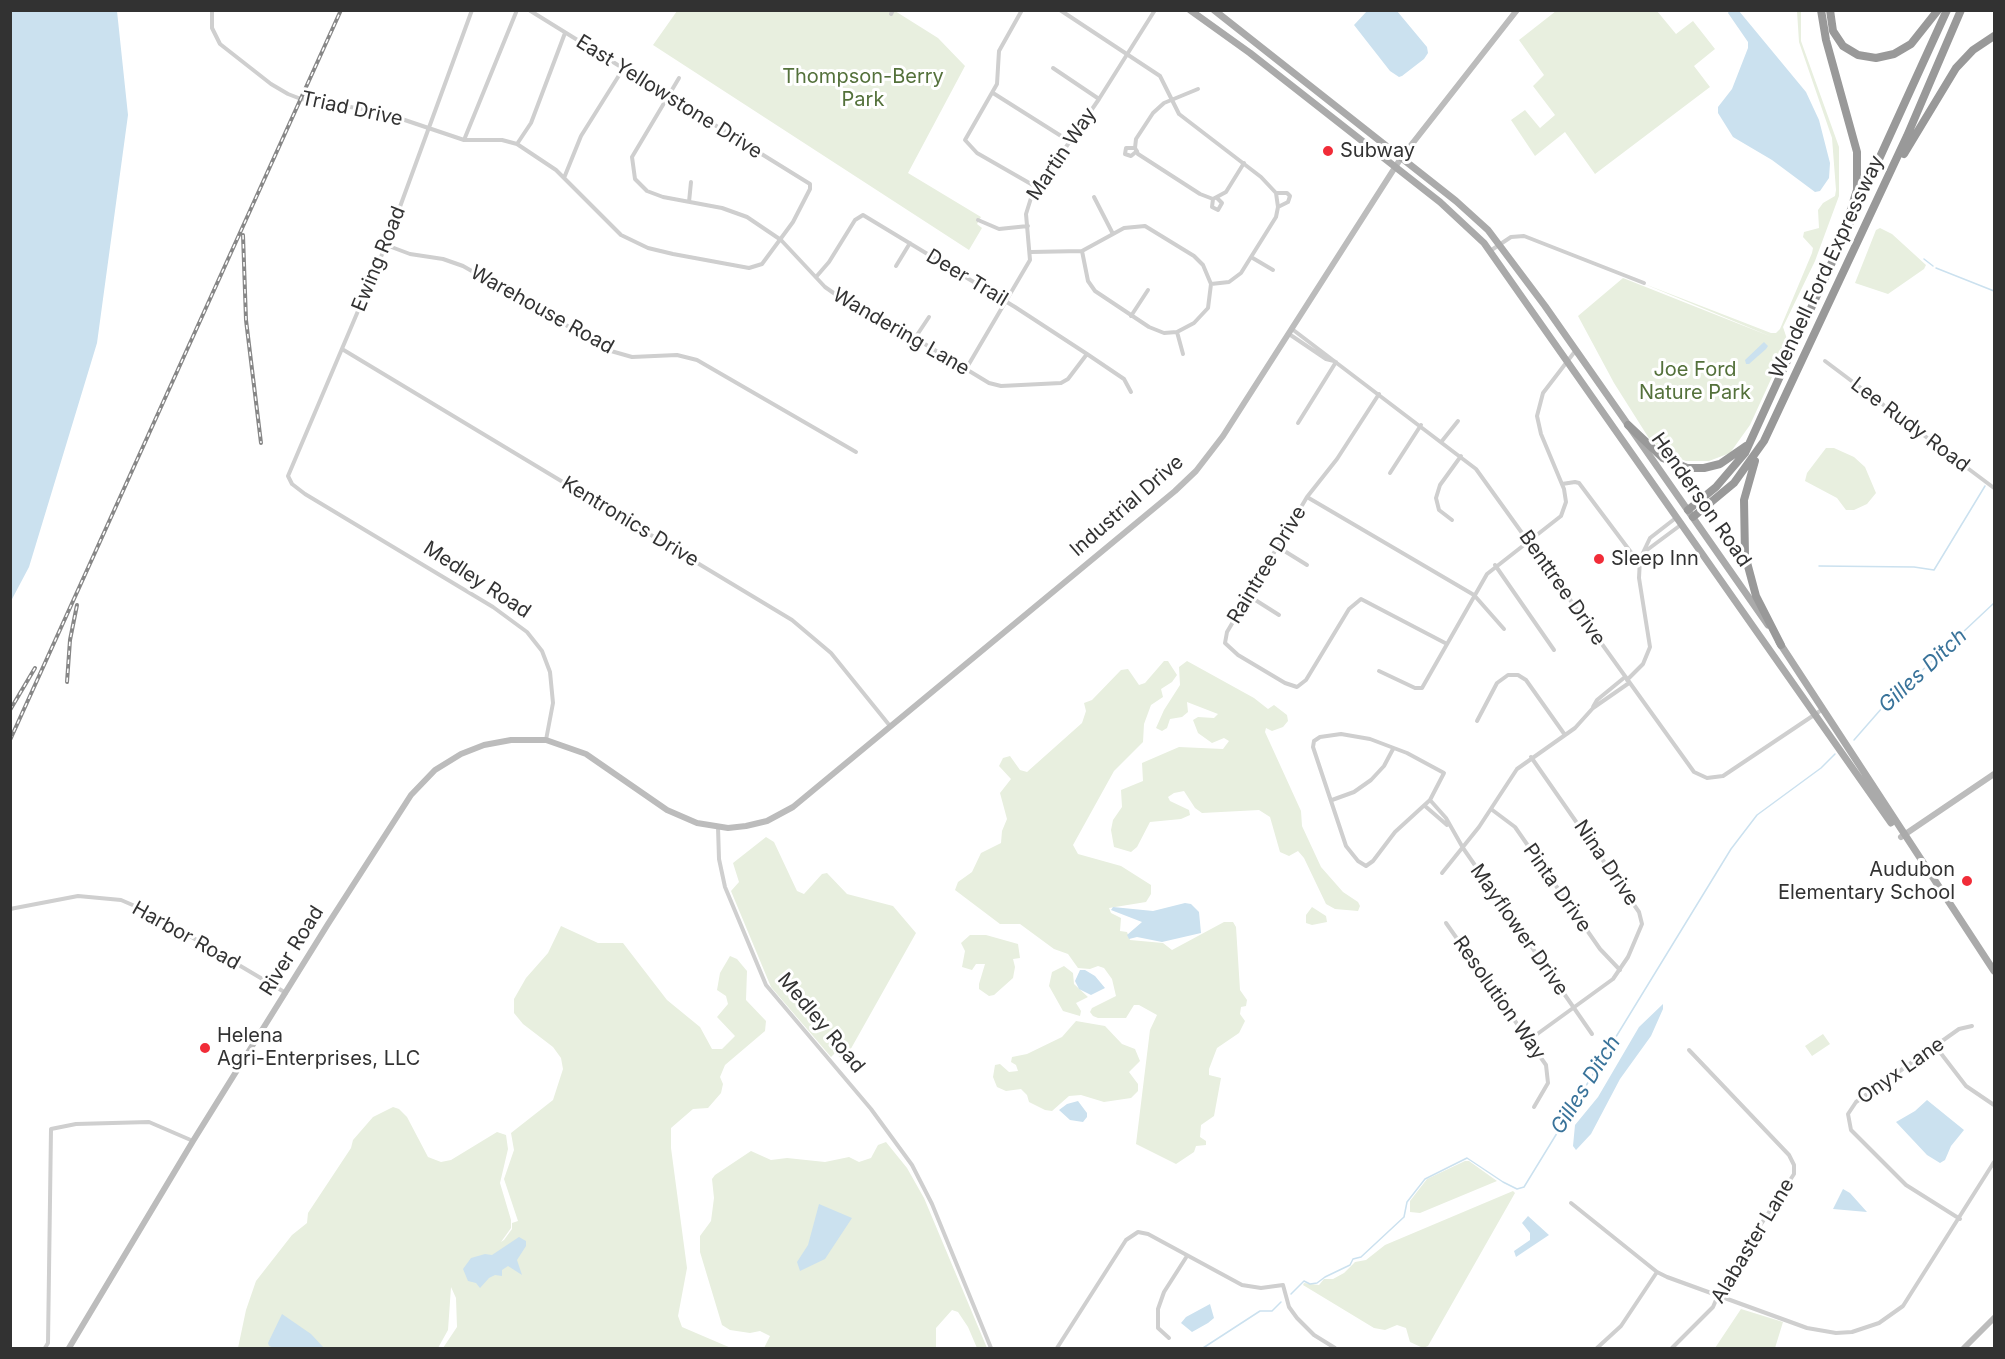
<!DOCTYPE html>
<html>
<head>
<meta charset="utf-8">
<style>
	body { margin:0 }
	#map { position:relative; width:2005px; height:1359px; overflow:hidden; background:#fff; font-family:Inter,sans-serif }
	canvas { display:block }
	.frame { position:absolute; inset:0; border:12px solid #323232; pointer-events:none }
</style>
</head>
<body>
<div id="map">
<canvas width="2005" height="1359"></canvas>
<div class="frame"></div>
</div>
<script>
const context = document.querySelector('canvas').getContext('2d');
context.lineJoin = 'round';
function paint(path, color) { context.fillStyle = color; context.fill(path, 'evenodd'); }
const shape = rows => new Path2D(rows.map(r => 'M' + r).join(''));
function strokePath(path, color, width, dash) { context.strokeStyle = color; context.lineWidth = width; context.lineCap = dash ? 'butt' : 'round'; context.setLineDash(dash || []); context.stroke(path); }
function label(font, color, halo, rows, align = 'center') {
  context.font = font + ' Inter,sans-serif'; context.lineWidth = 6; context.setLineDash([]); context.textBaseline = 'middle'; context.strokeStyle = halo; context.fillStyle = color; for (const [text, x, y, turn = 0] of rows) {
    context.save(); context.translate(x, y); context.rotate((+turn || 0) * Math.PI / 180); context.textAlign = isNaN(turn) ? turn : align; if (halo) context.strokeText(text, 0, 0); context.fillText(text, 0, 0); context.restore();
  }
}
paint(shape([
	[677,11,895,11,938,38,965,66,908,173,981,217,977,224,982,228,969,250,653,45],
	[1556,11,1657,11,1676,34,1693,21,1715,49,1694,66,1710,87,1595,174,1565,132,1535,156,1511,120,1525,110,1540,128,1555,115,1533,86,1544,75,1519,40],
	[1797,11,1801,11,1801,41,1839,147,1839,196,1815,261,1783,327,1788,342,1750,425,1730,453,1709,461,1686,461,1669,455,1650,440,1614,383,1578,316,1623,278,1772,337,1642,283,1771,333,1776,333,1780,329,1812,253,1813,248,1803,237,1804,232,1819,228,1818,210,1823,203,1835,196,1836,190,1832,138,1799,42],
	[1880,228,1892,234,1926,265,1924,269,1888,294,1855,283,1876,230],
	[1826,448,1834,448,1854,457,1865,467,1876,493,1867,504,1854,510,1846,510,1837,498,1805,481,1807,473],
	[1164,661,1168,661,1177,675,1172,682,1161,689,1163,697,1151,705,1144,724,1143,742,1114,771,1073,845,1078,854,1121,866,1151,885,1151,894,1146,902,1109,908,1111,913,1121,918,1120,931,1127,932,1130,940,1163,943,1172,950,1224,922,1233,922,1236,927,1240,990,1247,1000,1246,1006,1241,1007,1240,1014,1245,1021,1239,1033,1217,1048,1209,1069,1209,1075,1221,1078,1214,1116,1201,1125,1200,1137,1206,1141,1206,1145,1196,1146,1194,1152,1176,1164,1136,1144,1150,1030,1157,1015,1139,1005,1134,1005,1126,1018,1098,1018,1093,1016,1090,1012,1092,1008,1116,996,1112,979,1104,968,1098,966,1090,969,1078,968,1068,954,1054,949,1020,924,1000,924,955,890,958,882,972,872,981,853,1001,843,1002,831,1007,819,1000,793,1011,779,999,766,1003,758,1010,756,1020,770,1027,772,1082,723,1086,711,1084,703,1092,700,1121,670,1128,669,1139,685,1145,683],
	[1187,661,1254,698,1268,709,1274,705,1287,715,1288,721,1283,727,1272,731,1266,728,1265,732,1301,811,1302,826,1321,867,1343,892,1358,902,1360,906,1358,911,1335,909,1326,904,1304,858,1298,851,1289,856,1280,852,1270,817,1259,810,1202,813,1195,808,1184,791,1174,793,1168,797,1170,801,1189,810,1190,815,1181,819,1150,822,1137,847,1131,852,1114,847,1111,830,1113,820,1122,807,1121,790,1143,781,1142,763,1179,747,1223,749,1229,741,1224,738,1212,743,1198,733,1193,720,1198,717,1214,718,1218,714,1187,702,1188,712,1182,717,1170,719,1167,728,1162,731,1156,728,1164,710,1180,685,1179,667],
	[766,837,774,842,797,891,804,894,822,874,827,873,847,894,893,906,916,933,844,1061,835,1053,831,1057,771,987,731,891,739,882,733,863],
	[1312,907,1326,916,1327,922,1312,925,1306,923,1306,915],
	[561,926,598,943,623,943,667,1000,700,1027,712,1049,722,1049,735,1036,717,1017,728,1004,726,996,717,990,720,973,730,956,737,959,747,971,746,1000,766,1021,765,1031,725,1065,720,1077,723,1084,721,1093,708,1108,693,1109,671,1128,671,1148,687,1268,678,1316,682,1327,731,1348,443,1348,457,1327,456,1298,451,1287,448,1330,438,1348,238,1348,246,1310,256,1281,292,1235,307,1223,308,1213,351,1148,353,1140,373,1117,393,1107,399,1109,407,1117,428,1157,441,1162,451,1160,497,1132,506,1135,508,1149,500,1183,511,1220,511,1228,501,1242,504,1240,512,1229,512,1223,518,1221,504,1179,514,1150,511,1133,553,1100,563,1069,561,1058,553,1047,523,1024,514,1013,514,999,526,978,548,953],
	[970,935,986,935,1018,944,1020,958,1013,959,1015,967,1013,978,994,995,989,996,979,989,979,984,985,964,976,964,972,970,962,967,965,951,961,943],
	[1064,966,1073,973,1074,984,1088,997,1076,1003,1081,1011,1080,1016,1063,1011,1049,986,1052,972],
	[1076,1021,1105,1026,1122,1044,1135,1049,1140,1061,1129,1072,1138,1084,1138,1091,1131,1098,1104,1102,1081,1095,1069,1096,1052,1111,1045,1110,1029,1102,1027,1095,1021,1089,1006,1091,997,1087,993,1077,995,1065,1000,1064,1009,1072,1018,1071,1016,1065,1011,1062,1012,1057,1027,1054,1062,1037],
	[1823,1034,1830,1044,1812,1056,1805,1046],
	[886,1142,907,1168,924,1198,987,1348,977,1348,968,1327,958,1312,952,1310,936,1328,936,1347,938,1348,764,1348,770,1336,760,1331,750,1333,730,1330,722,1325,700,1252,700,1236,711,1221,714,1198,712,1179,715,1175,751,1151,771,1160,787,1158,825,1162,849,1157,859,1162,871,1158,878,1145],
	[1465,1161,1469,1161,1497,1181,1420,1213,1410,1212,1410,1201,1427,1179],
	[1513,1191,1515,1193,1428,1346,1423,1348,1410,1342,1406,1328,1397,1325,1385,1330,1374,1328,1303,1285,1304,1283,1319,1285,1324,1279,1333,1279,1344,1273,1355,1262,1366,1260,1385,1245],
	[1741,1309,1783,1322,1775,1348,1715,1348]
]), '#e8efdf');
paint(shape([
	[11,10,117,11,128,115,97,343,29,567,11,601],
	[1367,11,1397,11,1427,47,1428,53,1424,59,1402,76,1399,77,1390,71,1354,25],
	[1729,11,1739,11,1806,92,1819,120,1830,163,1829,178,1820,191,1815,192,1772,160,1733,137,1718,113,1718,107,1732,89,1748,48,1748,42,1728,13],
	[1764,342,1768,346,1766,349,1749,364,1746,364,1745,360],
	[1185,903,1191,904,1199,912,1201,933,1162,942,1137,937,1129,939,1127,935,1142,922,1111,910,1113,907,1153,911],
	[1080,970,1085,970,1095,976,1105,988,1091,995,1079,989,1075,981],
	[1663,1004,1663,1009,1651,1036,1620,1079,1591,1134,1576,1150,1573,1146,1575,1125,1598,1097,1639,1027],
	[1927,1100,1964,1130,1951,1146,1945,1160,1940,1163,1927,1155,1896,1122,1915,1111],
	[1078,1101,1087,1113,1087,1117,1083,1122,1070,1120,1059,1110,1067,1104],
	[1843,1189,1850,1193,1867,1212,1833,1209],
	[819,1204,852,1218,825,1259,800,1271,797,1262,808,1245],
	[1528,1216,1549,1235,1516,1257,1514,1251,1530,1240,1530,1233,1522,1223],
	[519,1237,526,1241,526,1246,517,1260,522,1275,508,1266,502,1270,502,1276,495,1275,489,1278,480,1288,476,1283,468,1281,463,1269,471,1258,485,1254,492,1255],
	[1210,1304,1214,1318,1208,1323,1192,1332,1181,1323,1186,1317],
	[282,1314,311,1334,324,1348,274,1348,269,1346,268,1343]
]), '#cbe1ef');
strokePath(shape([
	[1924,259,1933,266],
	[1936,268,1994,291],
	[1819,566,1914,567,1934,570,1985,486],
	[1854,740,1882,708,1994,603],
	[1291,1294,1304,1281,1310,1284,1317,1283,1325,1277,1350,1265,1353,1259,1361,1257,1404,1217,1407,1202,1425,1179,1467,1158,1503,1182,1517,1189,1524,1187,1731,849,1757,815,1821,768,1835,754],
	[1203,1348,1260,1311,1272,1311,1281,1302]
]), '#cbe1ef', 1.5);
strokePath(shape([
	[212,10,212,28,220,44,271,84,288,94,301,99,381,112,464,140,502,140,517,144,556,170,621,235,648,248,673,254,749,268,762,264,793,222,810,189,810,184,529,10],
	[472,10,386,245,288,476,292,484,305,494,493,607,527,632,542,651,550,672,553,703,546,740],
	[1022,10,999,51,997,84,965,140,977,153,1038,188],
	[1060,10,1160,76,1179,114,1261,177,1276,193,1278,207,1276,217,1241,273,1229,282,1211,284],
	[891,14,893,10],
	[1053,68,1099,99],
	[679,78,632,157,635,179,647,191,663,197,722,208,747,217,781,240,825,287,835,294,867,309,989,383,1001,386,1061,383,1068,379,1087,354],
	[1198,89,1164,103,1153,113,1136,139,1135,148,1138,154,1200,194,1213,199,1226,192,1244,163],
	[993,93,1069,141],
	[464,140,517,10],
	[517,144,531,123,565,33],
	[1135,148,1126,148,1125,154,1131,156,1137,151],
	[564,178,581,136,623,69],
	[1276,193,1287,193,1290,196,1288,202,1278,207],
	[1094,197,1113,234],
	[1213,199,1212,207,1218,210,1222,203,1217,198],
	[689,202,691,182],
	[978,220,999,229,1028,226],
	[386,245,410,254,443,259,463,266,611,351,632,357,677,355,697,360,856,452],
	[1490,251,1511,237,1524,236,1644,283],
	[1031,252,1082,251,1124,228,1145,226,1194,256,1203,265,1211,284,1208,308,1194,323,1177,332,1164,333,1149,327,1095,291,1088,281,1082,251],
	[1251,257,1273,270],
	[896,266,910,243],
	[816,277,829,262,855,220,863,215,1015,307,1087,354,1124,379,1131,392],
	[1131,316,1148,290],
	[1292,329,1476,469,1694,772,1707,778,1723,776,1823,709],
	[1177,332,1183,354],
	[1289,334,1326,359,1334,361],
	[915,338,929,317],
	[342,349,792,620,831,653,890,726],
	[1825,361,1994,488],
	[966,369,1030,260,1026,214,1031,198,1099,99,1155,10],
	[1379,394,1337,459,1307,497,1227,632,1225,643,1238,655,1285,683,1297,687,1306,680,1349,609,1361,599,1447,644],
	[1298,423,1336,362],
	[1442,441,1458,421],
	[1390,473,1421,425],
	[1562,484,1575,482,1579,483,1639,563],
	[1307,497,1474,595,1504,629],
	[1452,520,1439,510,1436,498,1440,485,1461,456],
	[1278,547,1307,565],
	[1643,553,1682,524],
	[1495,565,1554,650],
	[1249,596,1279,615],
	[1379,671,1415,688,1422,688,1487,574,1561,516,1566,502,1564,489,1541,434,1537,416,1543,393,1576,350],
	[1627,680,1643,664,1650,647,1639,578,1640,559,1650,538,1677,517],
	[1593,707,1597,700,1625,677],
	[1477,721,1497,683,1508,675,1518,675,1526,680,1565,735],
	[1341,734,1370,739,1407,753,1444,773,1430,800,1395,832,1373,861,1366,866,1358,861,1346,846,1313,747,1314,741,1320,737,1341,734],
	[1332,800,1354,792,1371,780,1384,766,1393,749],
	[1430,800,1446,818,1463,848,1592,1034],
	[1425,806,1447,825],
	[1491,809,1515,827,1600,949,1620,970],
	[718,827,719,859,725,887,766,985,871,1109,912,1165,932,1204,991,1348],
	[1442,873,1479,827,1517,769,1575,728,1593,708,1629,683],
	[10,909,78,896,121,900,151,913,286,993],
	[1446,923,1546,1065,1548,1083,1534,1107],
	[1529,1040,1613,979,1628,957,1642,924,1639,912,1531,757],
	[1936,1047,1966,1086,1994,1105],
	[1571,1203,1657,1272,1667,1277,1807,1328,1836,1333,1852,1332,1879,1323,1903,1306,1994,1162],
	[1960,1219,1906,1185,1851,1130,1848,1114,1856,1102,1959,1029,1972,1026],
	[1169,1338,1158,1328,1158,1309,1164,1292,1187,1256],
	[45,1348,48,1343,51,1129,76,1124,149,1122,193,1141],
	[1057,1348,1126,1240,1138,1232,1148,1234,1242,1285,1261,1288,1283,1285,1289,1307,1297,1318,1314,1335,1335,1348],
	[1597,1348,1621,1326,1657,1272],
	[1672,1348,1713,1307,1725,1279,1794,1174,1794,1165,1789,1155,1689,1050]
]), '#cfcfcf', 4);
strokePath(shape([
	[1901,837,1994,774],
	[69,1348,193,1141,328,924,411,795,435,770,461,754,484,745,511,740,546,740,586,754,667,810,697,823,728,828,746,826,767,821,793,807,1175,491,1196,471,1223,436,1401,158,1517,10],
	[1964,1348,1994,1318]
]), '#bcbcbc', 6);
strokePath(shape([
	[1190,10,1250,53,1440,202,1484,243,1891,823],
	[1214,10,1456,201,1488,230,1545,306,1768,625],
	[1779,642,1994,971]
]), '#aaa', 7);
strokePath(shape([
	[1821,10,1826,40,1857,152,1857,190,1847,222],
	[1830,10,1833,31,1843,46,1858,55,1876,58,1894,54,1911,44,1938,10],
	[1904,154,1956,68,1973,50,1994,36],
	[1628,425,1663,458,1687,468,1704,468,1720,464,1746,446],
	[1755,461,1744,500,1745,555,1756,596,1781,645],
	[1688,510,1716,487,1745,453,1947,10],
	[1693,517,1734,483,1764,441,1907,136,1961,10]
]), '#999', 8);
const rail = shape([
	[243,235,246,320,261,443],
	[67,682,70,640,77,605],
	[10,710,35,668],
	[10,740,341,10]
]);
strokePath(rail, '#878787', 4);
strokePath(rail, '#fff', 1.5, [4.5]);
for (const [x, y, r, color] of [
	[1328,151,6,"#f12c38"],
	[1599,559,6,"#f12c38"],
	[1967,881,6,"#f12c38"],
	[205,1048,6,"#f12c38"]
]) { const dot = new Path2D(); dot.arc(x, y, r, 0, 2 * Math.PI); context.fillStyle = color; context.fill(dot); strokePath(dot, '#fff', 2); }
label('20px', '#54713b', '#fff', [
	["Thompson-Berry",863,77],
	["Park",863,100],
	["Joe Ford",1695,370],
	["Nature Park",1695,393]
]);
label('20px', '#323232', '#fff', [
	["East Yellowstone Drive",669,97,32],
	["Triad Drive",352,109,12],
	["Martin Way",1062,154,-56],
	["Ewing Road",379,259,-68],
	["Wendell Ford Expressway",1827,267,-65],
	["Deer Trail",967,278,31],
	["Warehouse Road",542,310,29],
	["Wandering Lane",901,332,30],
	["Lee Rudy Road",1910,425,37],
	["Henderson Road",1701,500,55],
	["Industrial Drive",1127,506,-41],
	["Kentronics Drive",630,522,31],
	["Raintree Drive",1267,565,-59],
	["Medley Road",477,580,33],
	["Benttree Drive",1562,588,55],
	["Nina Drive",1606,863,56],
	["Pinta Drive",1557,888,55],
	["Mayflower Drive",1519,930,55],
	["Harbor Road",186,936,29],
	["River Road",292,951,-58],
	["Resolution Way",1499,998,55],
	["Medley Road",821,1023,50],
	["Onyx Lane",1901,1071,-35],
	["Alabaster Lane",1753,1241,-59]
]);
label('20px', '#323232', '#fff', [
	["Subway",1340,151],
	["Sleep Inn",1611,559],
	["Audubon",1955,870,"right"],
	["Elementary School",1955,893,"right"],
	["Helena",217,1036],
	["Agri-Enterprises, LLC",217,1059]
], 'left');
label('italic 21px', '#39739a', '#fff', [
	["Gilles Ditch",1923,671,-43],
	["Gilles Ditch",1586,1085,-58]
]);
</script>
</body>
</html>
